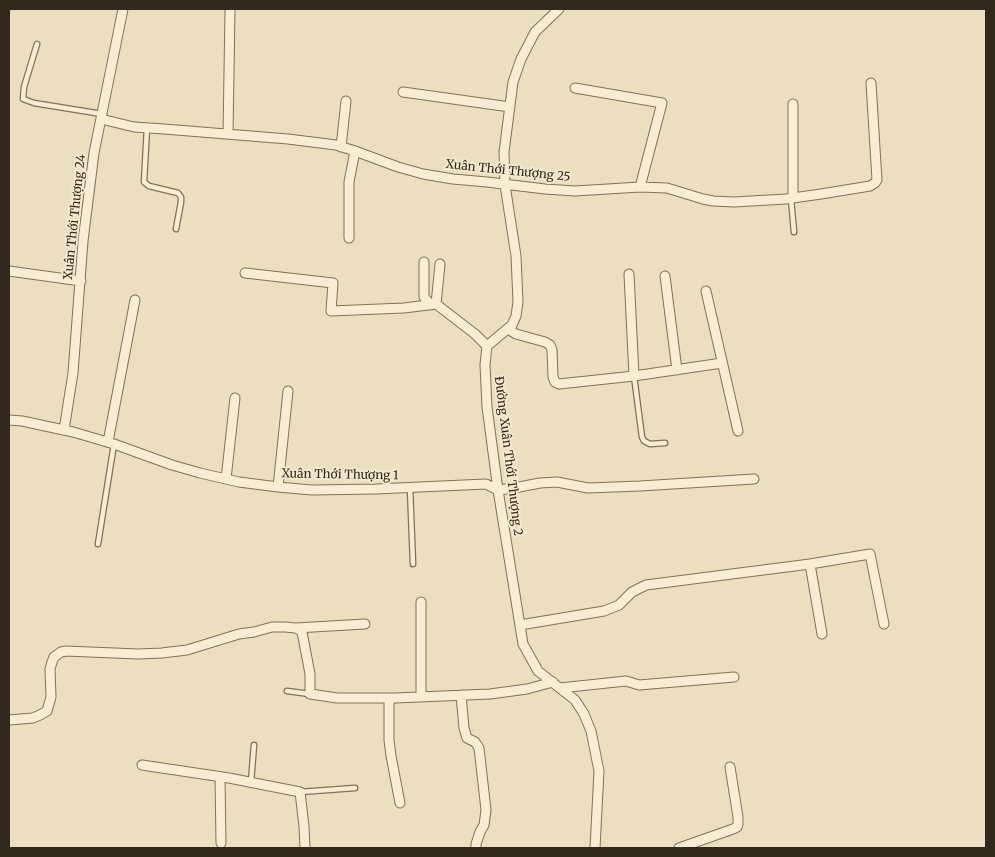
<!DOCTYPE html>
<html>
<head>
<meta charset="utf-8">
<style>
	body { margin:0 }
	#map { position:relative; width:995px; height:857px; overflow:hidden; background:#ebdfbf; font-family:Merriweather,serif }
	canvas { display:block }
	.frame { position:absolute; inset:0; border:10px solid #33281c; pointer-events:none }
</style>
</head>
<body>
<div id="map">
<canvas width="995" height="857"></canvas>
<div class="frame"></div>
</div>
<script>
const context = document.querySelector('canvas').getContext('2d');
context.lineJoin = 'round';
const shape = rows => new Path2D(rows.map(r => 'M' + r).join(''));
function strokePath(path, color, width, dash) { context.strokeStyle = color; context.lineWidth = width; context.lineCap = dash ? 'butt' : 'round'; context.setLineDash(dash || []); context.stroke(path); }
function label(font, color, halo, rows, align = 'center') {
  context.font = font + ' Merriweather,serif'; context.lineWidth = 4; context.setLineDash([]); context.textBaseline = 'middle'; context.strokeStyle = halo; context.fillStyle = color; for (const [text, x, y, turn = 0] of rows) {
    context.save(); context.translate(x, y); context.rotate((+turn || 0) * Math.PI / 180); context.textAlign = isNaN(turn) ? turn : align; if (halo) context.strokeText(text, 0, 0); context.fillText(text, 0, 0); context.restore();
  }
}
const service = shape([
	[37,44,24,87,23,99,34,103,102,114],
	[147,128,144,182,149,186,178,193,181,197,181,202,176,229],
	[791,199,794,232],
	[634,376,642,437,644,441,650,444,665,443],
	[410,488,413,564],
	[98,544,114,444],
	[287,691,310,694],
	[251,782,254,745],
	[300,792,355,788]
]);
const minor = shape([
	[559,9,535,32,521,59,513,82,504,152,505,185,516,256,518,302,516,316,512,325,487,346,485,365,487,407,498,490,523,644,538,671,575,700,584,714,591,731,599,771,595,848],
	[575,88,662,103,640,187],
	[403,92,510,107],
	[101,119,134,127,164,129,288,139,336,145,355,151,398,167,423,174,453,179,487,182,545,189,575,191,640,187,667,188,703,199,713,201,734,202,786,199,821,194,870,186,875,183,877,180,871,83],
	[228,134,230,11],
	[341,147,346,101],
	[793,198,793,104],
	[349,238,349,182,355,151],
	[424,262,424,297,431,305],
	[9,271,81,281],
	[245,273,333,283,331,311,404,308,436,304,475,334,487,346],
	[629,274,634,376],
	[665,276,677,370],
	[706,291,738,431],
	[436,304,440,264],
	[508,329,516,334,545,342,550,345,552,350,553,377,555,382,559,384,634,376,722,363],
	[9,420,22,421,73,432,114,444,172,465,200,473,239,482,278,487,312,490,376,489,486,484,498,490],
	[64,430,73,373,83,241,94,153,123,9],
	[108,442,135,300],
	[226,479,235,398],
	[278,487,288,391],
	[498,490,514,488,540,483,557,482,588,488,640,486,754,479],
	[810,564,822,634],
	[520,625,604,611,619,605,632,592,646,585,810,564,870,554,884,624],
	[296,628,365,624],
	[560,688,626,681,639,685,734,677],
	[461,695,464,728,467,738,475,742,479,748,486,810,484,825,480,832,476,844,476,848],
	[421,697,421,602],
	[389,698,389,740,391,756,400,803],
	[9,720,33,718,40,715,47,711,51,697,50,669,52,662,54,657,61,652,66,651,138,654,162,653,187,650,239,634,254,632,272,627,285,627,296,628,302,632,310,674,310,694,337,698,395,698,490,694,527,689,553,682],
	[142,765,229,778,300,792,304,826,305,848],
	[220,777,221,843],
	[679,848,733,829,737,827,738,824,738,817,730,767]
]);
strokePath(service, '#837058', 7);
strokePath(minor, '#837058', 11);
strokePath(service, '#f7edd2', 4.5);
strokePath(minor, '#f7edd2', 9);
label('12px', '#33281c', '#f3e9ce', [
	["Xuân Thới Thượng 25",508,171,6],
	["Xuân Thới Thượng 24",75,217,-84],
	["Đường Xuân Thới Thượng 2",508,456,83],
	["Xuân Thới Thượng 1",340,475,1]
]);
</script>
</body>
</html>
